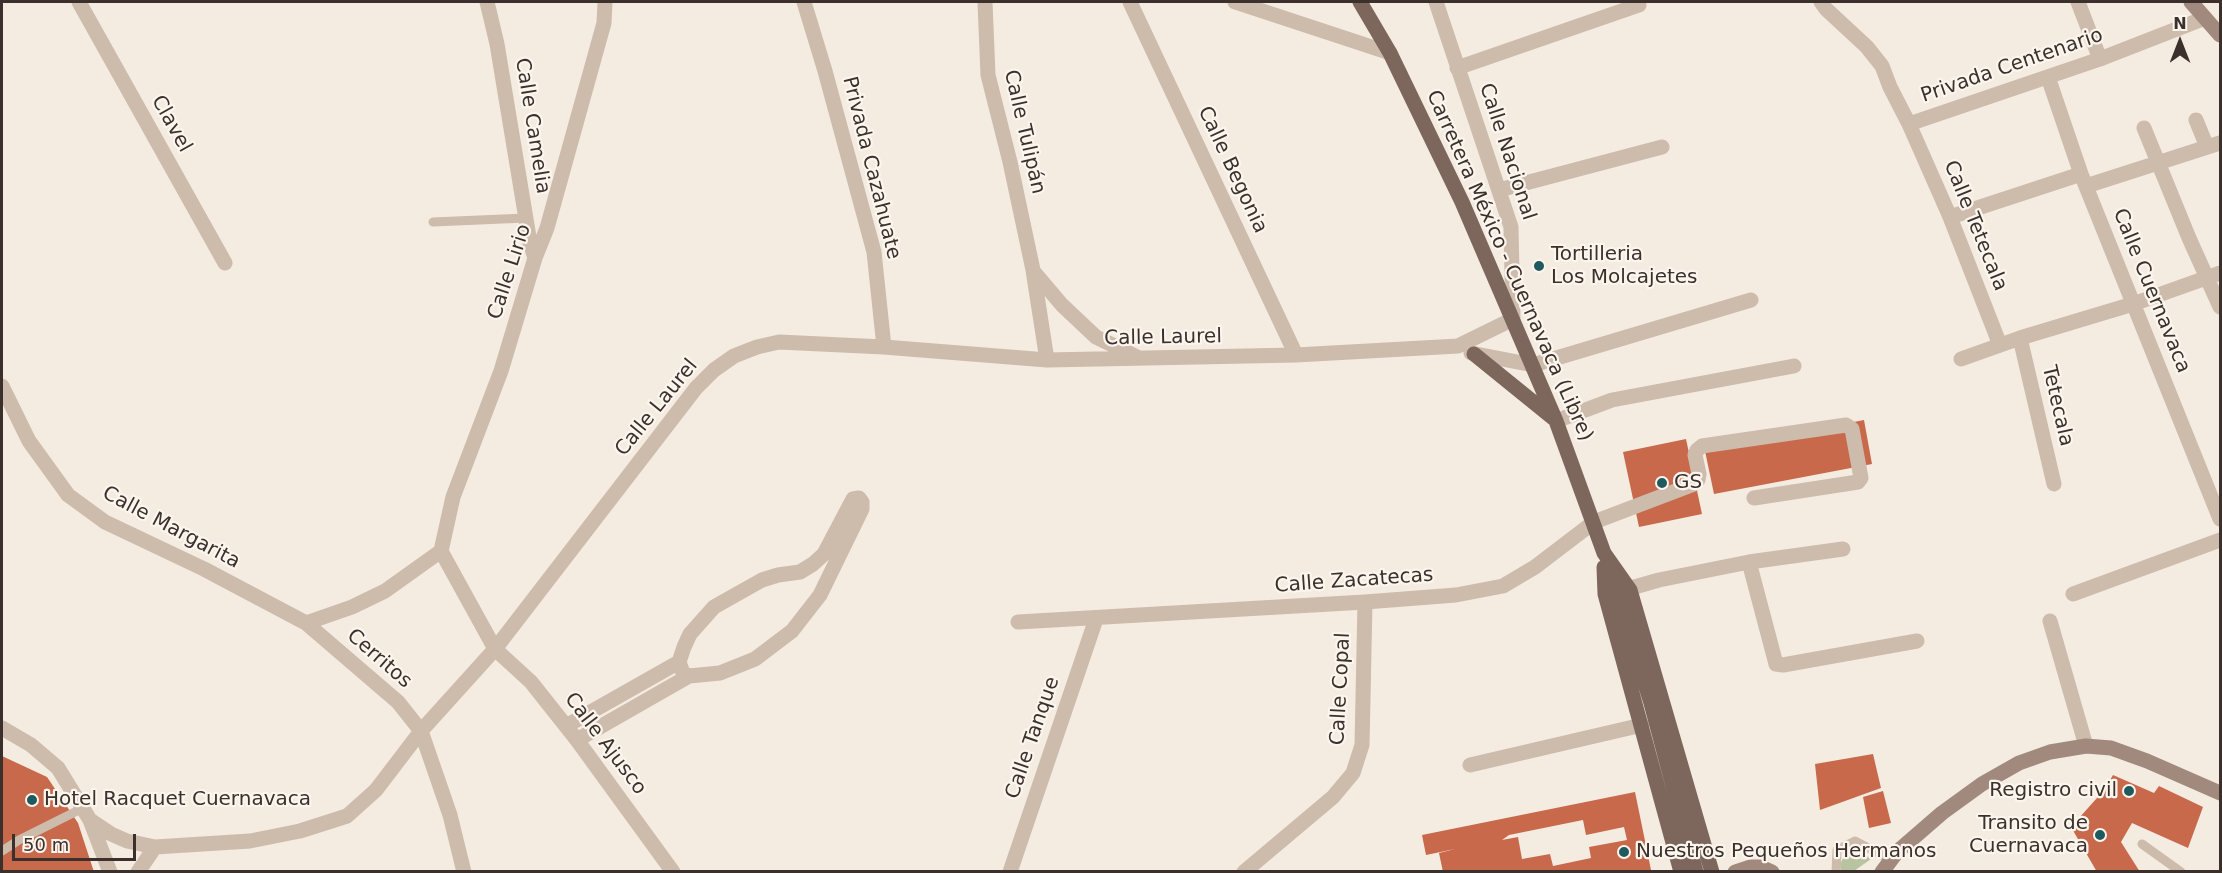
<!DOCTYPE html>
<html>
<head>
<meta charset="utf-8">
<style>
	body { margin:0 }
	#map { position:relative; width:2222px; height:873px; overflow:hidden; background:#f4ebe1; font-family:"DejaVu Sans",sans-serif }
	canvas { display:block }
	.frame { position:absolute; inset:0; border:3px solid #3b302b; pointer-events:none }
	.north { position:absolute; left:2150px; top:12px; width:60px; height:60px; -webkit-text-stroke:4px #fbf5ee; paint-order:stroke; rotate:0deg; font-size:16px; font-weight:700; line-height:24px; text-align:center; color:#3b302b }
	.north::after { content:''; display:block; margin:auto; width:21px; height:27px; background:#3b302b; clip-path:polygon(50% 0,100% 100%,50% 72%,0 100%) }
	.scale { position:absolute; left:12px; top:834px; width:124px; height:27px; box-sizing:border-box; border:3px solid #3b302b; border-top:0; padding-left:8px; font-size:18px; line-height:21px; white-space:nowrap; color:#3b302b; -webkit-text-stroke:4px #fbf5ee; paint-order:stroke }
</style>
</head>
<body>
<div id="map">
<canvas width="2222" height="873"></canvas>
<div class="frame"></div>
<div class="north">N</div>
<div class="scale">50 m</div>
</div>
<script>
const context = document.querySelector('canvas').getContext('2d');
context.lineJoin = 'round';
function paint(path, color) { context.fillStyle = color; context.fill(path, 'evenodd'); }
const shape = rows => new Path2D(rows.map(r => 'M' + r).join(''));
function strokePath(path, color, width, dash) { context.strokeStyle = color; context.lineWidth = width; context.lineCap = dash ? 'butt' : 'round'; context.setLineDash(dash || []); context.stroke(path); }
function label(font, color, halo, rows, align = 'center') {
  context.font = font + ' "DejaVu Sans",sans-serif'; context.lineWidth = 4.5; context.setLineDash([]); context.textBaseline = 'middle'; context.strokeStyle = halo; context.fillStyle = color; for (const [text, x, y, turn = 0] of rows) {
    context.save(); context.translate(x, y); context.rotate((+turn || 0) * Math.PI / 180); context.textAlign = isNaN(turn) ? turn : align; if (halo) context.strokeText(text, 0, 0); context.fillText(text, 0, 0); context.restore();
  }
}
paint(shape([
	[1860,851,1871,859,1854,871,1841,871,1840,864,1846,853]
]), '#b8c4a0');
paint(shape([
	[1864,420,1872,464,1714,494,1705,451],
	[1686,439,1702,514,1639,527,1623,452],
	[1873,754,1881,788,1820,810,1815,764],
	[2,756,47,777,78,823,94,872,2,872],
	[2113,775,2154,793,2159,786,2203,807,2188,848,2132,823,2121,842,2140,872,2097,872,2071,827,2105,789],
	[1883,791,1891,823,1869,828,1863,797],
	[1635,792,1651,870,1443,872,1439,853,1455,849,1426,855,1422,835],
	[1583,820,1586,835,1624,827,1627,840,1589,847,1591,858,1553,866,1550,854,1522,859,1518,837,1502,840,1509,835]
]), '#c8694b');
strokePath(shape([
	[433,222,526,218],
	[2142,844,2181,872],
	[2,851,19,840,83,808],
	[1836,872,1837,850,1855,841,1891,860]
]), '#cdbbac', 9);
strokePath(shape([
	[79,2,225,263],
	[487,2,497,44,530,243,535,258],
	[804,2,825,71,874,252,884,347],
	[985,2,988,75,1010,162,1033,270,1047,360],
	[1130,2,1296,355],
	[1235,2,1390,53],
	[1821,2,1826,9,1867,47,1882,66,1890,87,1909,124,1950,217,2000,345],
	[2078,2,2100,59],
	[1457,68,1639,5],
	[2048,77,2081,174,2220,519],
	[2196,120,2207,147],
	[1909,124,2100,59,2205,18],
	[2144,128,2189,238,2220,307],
	[2086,186,2220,143],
	[1499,190,1662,147],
	[1950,217,2081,174],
	[1034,272,1062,305,1096,337,1139,358],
	[2020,338,2054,484],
	[1471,353,1533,365,1751,300],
	[1961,359,2020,338,2133,304,2220,273],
	[2,386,29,441,68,495,105,522,204,569,306,623,398,702,421,731,450,815,464,872],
	[1556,421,1612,400,1794,366],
	[441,551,453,497,501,371,535,258,547,228,604,23,605,2],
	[441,551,495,649,531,682,577,740,673,872],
	[1749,562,1776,664,1783,665,1917,641],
	[1617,592,1659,580,1749,562,1843,549],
	[2073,594,2220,540],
	[2050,621,2086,746],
	[1018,622,1365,602,1456,595,1503,586,1535,567,1594,522,1694,484,1698,480,1699,474,1695,455,1697,450,1702,446,1846,425,1852,429,1861,478,1858,482,1754,498],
	[306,623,352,607,385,591,441,551],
	[566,726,679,662],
	[2,728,31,745,58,768,90,820,110,872],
	[577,740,689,676,720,673,755,659,792,631,820,595,862,509,862,502,859,498,853,499,824,554,813,564,800,572,778,575,762,580,714,607,690,634,684,647,679,662,683,673,689,676],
	[1470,765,1642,725],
	[90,820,111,834,127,841,155,847,250,841,300,831,347,816,376,790,421,731,495,649,696,388,714,370,734,356,757,347,779,342,884,347,1047,360,1296,355,1458,346,1513,319,1511,227,1436,2],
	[138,872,155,847],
	[1010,872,1096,619],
	[1244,872,1333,797,1353,773,1362,745,1365,602]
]), '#cdbbac', 15);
strokePath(shape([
	[2191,2,2220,35],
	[1735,872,1750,867,1761,867,1772,872],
	[1882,872,1897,852,1942,813,1982,784,2019,763,2050,752,2086,746,2111,748,2147,761,2220,793]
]), '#a18a7d', 15);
strokePath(shape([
	[1360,2,1390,53,1462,202,1556,421,1604,553,1630,590,1712,872],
	[1474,354,1553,418],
	[1604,567,1605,594,1681,872],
	[1610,570,1651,703,1696,872]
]), '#7d675c', 15);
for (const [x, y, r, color] of [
	[1539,266,6,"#1f5a5e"],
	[1662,483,6,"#1f5a5e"],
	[2129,791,6,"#1f5a5e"],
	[32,800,6,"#1f5a5e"],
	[2100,835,6,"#1f5a5e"],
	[1624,852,6,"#1f5a5e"]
]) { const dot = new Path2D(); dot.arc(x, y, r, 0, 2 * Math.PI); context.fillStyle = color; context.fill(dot); strokePath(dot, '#fbf5ee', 2); }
label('20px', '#3b302b', '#fbf5ee', [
	["Privada Centenario",2012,66,-19],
	["Clavel",171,124,61],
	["Calle Camelia",532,126,81],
	["Calle Tulipán",1024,132,77],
	["Calle Nacional",1507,152,72],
	["Privada Cazahuate",871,168,76],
	["Calle Begonia",1232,170,65],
	["Calle Tetecala",1975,226,68],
	["Carretera México - Cuernavaca (Libre)",1509,266,66],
	["Calle Lirio",510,272,-72],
	["Calle Cuernavaca",2151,291,68],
	["Calle Laurel",1163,338,-1],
	["Tetecala",2057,406,77],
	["Calle Laurel",657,408,-51],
	["Calle Margarita",171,528,28],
	["Calle Zacatecas",1354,581,-4],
	["Cerritos",379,659,41],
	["Calle Copal",1341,689,-87],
	["Calle Tanque",1033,738,-71],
	["Calle Ajusco",605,744,53]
]);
label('20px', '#3b302b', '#fbf5ee', [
	["Tortilleria",1551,255],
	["Los Molcajetes",1551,278],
	["GS",1674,483],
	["Registro civil",2117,791,"right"],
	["Hotel Racquet Cuernavaca",44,800],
	["Transito de",2088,824,"right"],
	["Cuernavaca",2088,847,"right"],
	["Nuestros Pequeños Hermanos",1636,852]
], 'left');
</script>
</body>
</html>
